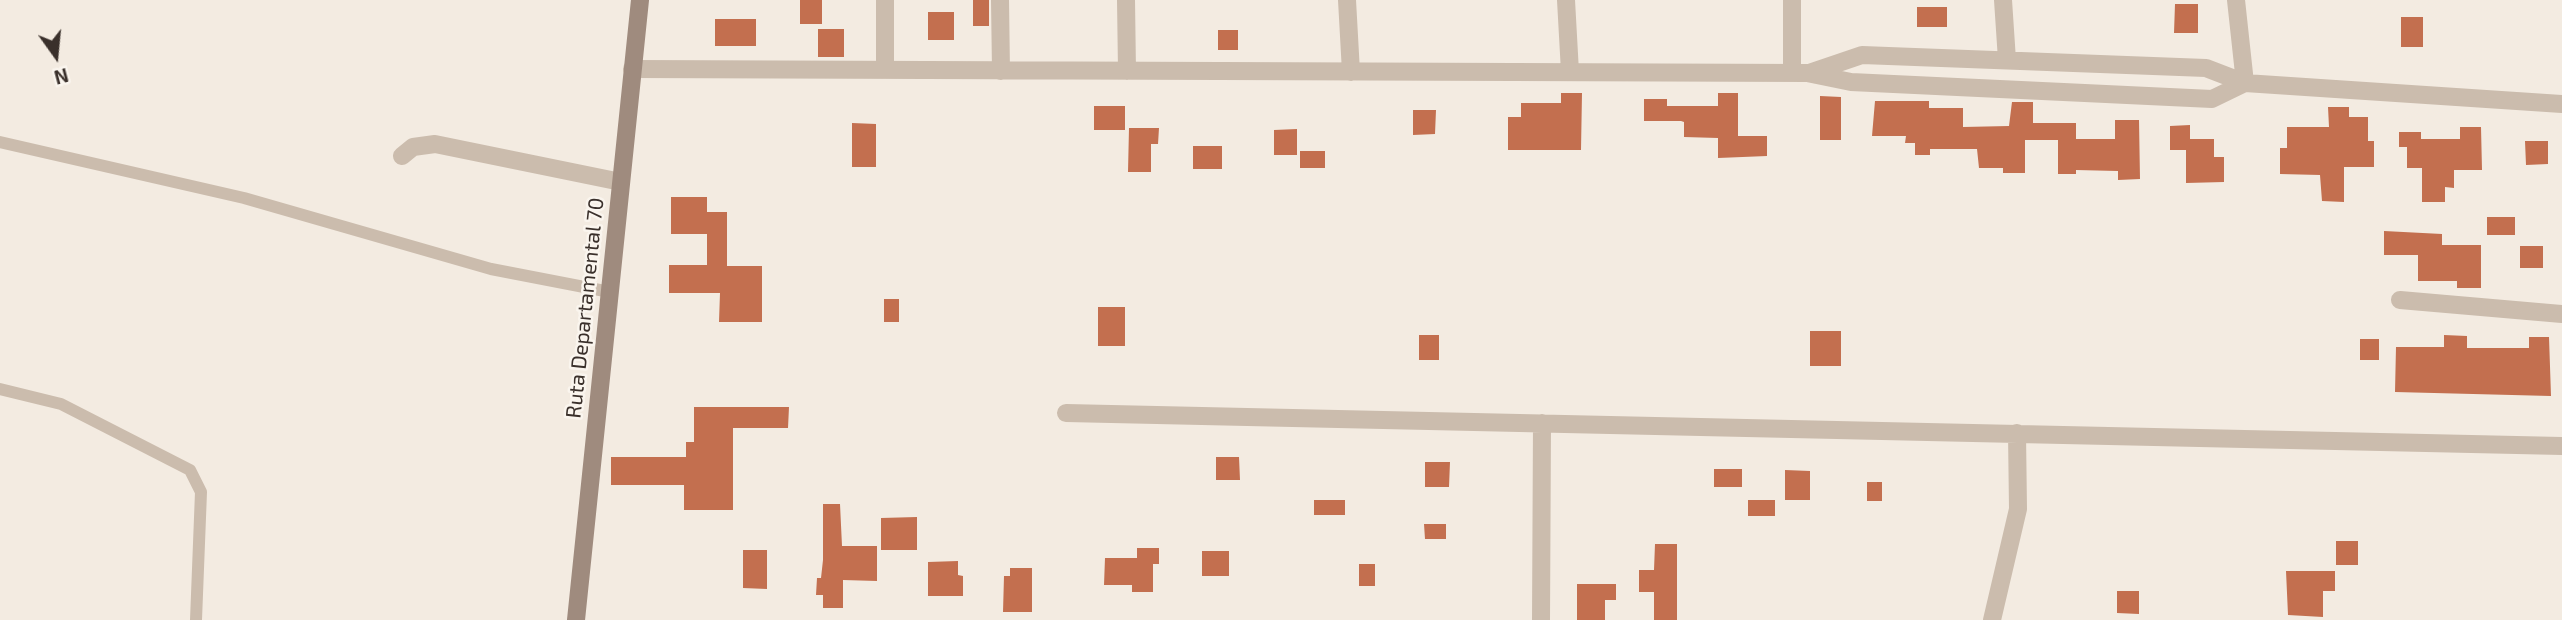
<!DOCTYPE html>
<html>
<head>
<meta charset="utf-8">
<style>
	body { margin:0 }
	#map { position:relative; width:2562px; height:620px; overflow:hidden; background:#f3ebe1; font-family:"Exo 2",sans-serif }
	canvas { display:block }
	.north { position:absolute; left:21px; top:21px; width:70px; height:70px; -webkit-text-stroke:5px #faf5ee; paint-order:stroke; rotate:165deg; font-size:19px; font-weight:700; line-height:28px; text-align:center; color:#3a302b }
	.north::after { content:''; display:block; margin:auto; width:24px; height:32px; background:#3a302b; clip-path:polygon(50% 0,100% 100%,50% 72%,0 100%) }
</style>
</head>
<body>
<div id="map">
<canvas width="2562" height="620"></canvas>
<div class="north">N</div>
</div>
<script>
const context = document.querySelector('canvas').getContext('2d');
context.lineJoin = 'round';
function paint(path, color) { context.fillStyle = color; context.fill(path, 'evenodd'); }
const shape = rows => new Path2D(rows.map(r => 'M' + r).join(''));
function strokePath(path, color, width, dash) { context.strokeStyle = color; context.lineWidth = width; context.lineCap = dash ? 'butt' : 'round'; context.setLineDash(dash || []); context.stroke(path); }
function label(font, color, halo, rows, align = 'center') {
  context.font = font + ' "Exo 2",sans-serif'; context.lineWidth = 5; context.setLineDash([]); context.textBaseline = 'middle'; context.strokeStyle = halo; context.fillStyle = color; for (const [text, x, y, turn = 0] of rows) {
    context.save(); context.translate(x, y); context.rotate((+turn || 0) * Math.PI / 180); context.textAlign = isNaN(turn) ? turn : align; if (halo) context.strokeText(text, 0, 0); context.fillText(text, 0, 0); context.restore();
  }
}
paint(shape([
	[800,0,822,0,822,24,800,24],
	[973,0,989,0,989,26,973,26],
	[2175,4,2198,4,2198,33,2174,33],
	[1917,7,1947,7,1947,27,1917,27],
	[928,12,954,12,954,40,928,40],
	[2401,17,2423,17,2423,47,2401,47],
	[715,19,756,19,756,46,715,46],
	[818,29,844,29,844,57,818,57],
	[1218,30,1238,30,1238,50,1218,50],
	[1561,93,1582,93,1581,150,1508,150,1508,117,1521,117,1521,103,1561,103],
	[1718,93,1738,93,1738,136,1767,136,1767,156,1718,158,1718,138,1684,137,1684,122,1681,121,1644,121,1644,99,1667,99,1667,106,1718,106],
	[1820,96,1841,97,1841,140,1820,140],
	[1875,101,1929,101,1929,108,1963,108,1963,127,2009,126,2012,102,2033,102,2033,123,2076,123,2076,139,2115,139,2115,120,2139,120,2140,179,2118,180,2118,171,2076,170,2076,174,2058,174,2058,140,2025,140,2025,173,2003,173,2003,168,1979,168,1977,149,1930,149,1930,155,1915,155,1915,143,1905,143,1906,136,1872,136],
	[1094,106,1125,106,1125,130,1094,130],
	[2328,107,2349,107,2349,117,2368,117,2368,141,2374,141,2374,167,2344,167,2344,202,2322,201,2320,175,2280,174,2280,148,2287,148,2287,127,2329,127],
	[1413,110,1436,110,1435,134,1413,135],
	[852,123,876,124,876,167,852,167],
	[2190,125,2190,139,2214,139,2214,157,2224,157,2224,182,2186,183,2186,150,2170,150,2170,126],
	[2460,127,2481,127,2482,170,2454,170,2454,188,2445,187,2445,202,2422,202,2422,168,2407,168,2407,147,2399,147,2399,132,2421,132,2421,139,2460,139],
	[1129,128,1159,128,1158,144,1151,144,1151,172,1128,172],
	[1297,129,1297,155,1274,155,1274,130],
	[2525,141,2548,141,2548,164,2526,165],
	[1193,146,1222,146,1222,169,1193,169],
	[1300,151,1325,151,1325,168,1300,168],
	[671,197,707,197,707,212,727,212,727,266,762,266,762,322,719,322,720,293,669,293,669,265,707,265,707,234,671,234],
	[2487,217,2515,217,2515,235,2487,235],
	[2384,231,2442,234,2442,245,2481,245,2481,288,2457,288,2457,281,2418,281,2418,255,2384,255],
	[2520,246,2543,246,2543,268,2520,268],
	[884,299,899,299,899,322,884,322],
	[1098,307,1125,307,1125,346,1098,346],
	[1810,331,1841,331,1841,366,1810,366],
	[1419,335,1439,335,1439,360,1419,360],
	[2444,335,2467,336,2467,348,2529,348,2529,337,2549,337,2551,396,2395,392,2396,347,2444,347],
	[2360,339,2379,339,2379,360,2360,360],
	[694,407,789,407,788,428,733,428,733,510,684,510,684,485,611,485,611,457,686,457,686,442,694,442],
	[1216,457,1239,457,1240,480,1216,480],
	[1425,462,1450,462,1449,487,1425,487],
	[1714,469,1742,469,1742,487,1714,487],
	[1785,470,1810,471,1810,500,1785,500],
	[1867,482,1882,482,1882,501,1867,501],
	[1314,500,1345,500,1345,515,1314,515],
	[1748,500,1775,500,1775,516,1748,516],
	[823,504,840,504,842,546,877,546,877,581,843,580,843,608,823,608,823,595,816,595,817,578,821,578,823,560],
	[917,517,917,550,881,550,881,518],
	[1424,524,1446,524,1446,539,1425,539],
	[2336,541,2358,541,2358,565,2336,565],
	[1655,544,1677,544,1677,620,1654,620,1654,592,1639,592,1639,570,1654,570],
	[1137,548,1159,548,1159,564,1153,564,1153,592,1132,592,1132,585,1104,585,1105,558,1137,558],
	[743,550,767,550,767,589,743,588],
	[1202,551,1229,551,1229,576,1202,576],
	[958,561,958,575,963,576,963,596,928,596,928,562],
	[1359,564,1375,564,1375,586,1359,586],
	[1010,568,1032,568,1032,612,1003,612,1004,576,1010,576],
	[2286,571,2335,571,2335,591,2323,591,2323,617,2288,615],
	[1577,584,1616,584,1616,600,1605,600,1605,620,1577,620],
	[2117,591,2139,591,2139,614,2117,613]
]), '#c36f4f');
strokePath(shape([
	[0,142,244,198,491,269,610,292],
	[0,389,61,404,190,470,201,492,196,620]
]), '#cbbcad', 12);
strokePath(shape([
	[1000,0,1001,71],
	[1126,0,1127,71],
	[1347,0,1351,72],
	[1566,0,1570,72],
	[1792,0,1792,73],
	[2003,0,2007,60],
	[632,69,1807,73,1851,82,2212,99,2245,83,2562,104],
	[885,70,885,0],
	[1809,73,1862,55,2206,68,2245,83,2236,0],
	[402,156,413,147,435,144,621,182],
	[2400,300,2562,314],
	[1066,413,2562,446],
	[1541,620,1542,423],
	[1992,620,2018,509,2017,433]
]), '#cbbcad', 18);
strokePath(shape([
	[576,620,640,0]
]), '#9f8b7e', 18);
label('21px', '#3a302b', '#faf5ee', [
	["Ruta Departamental 70",585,308,-84]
]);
</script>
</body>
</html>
